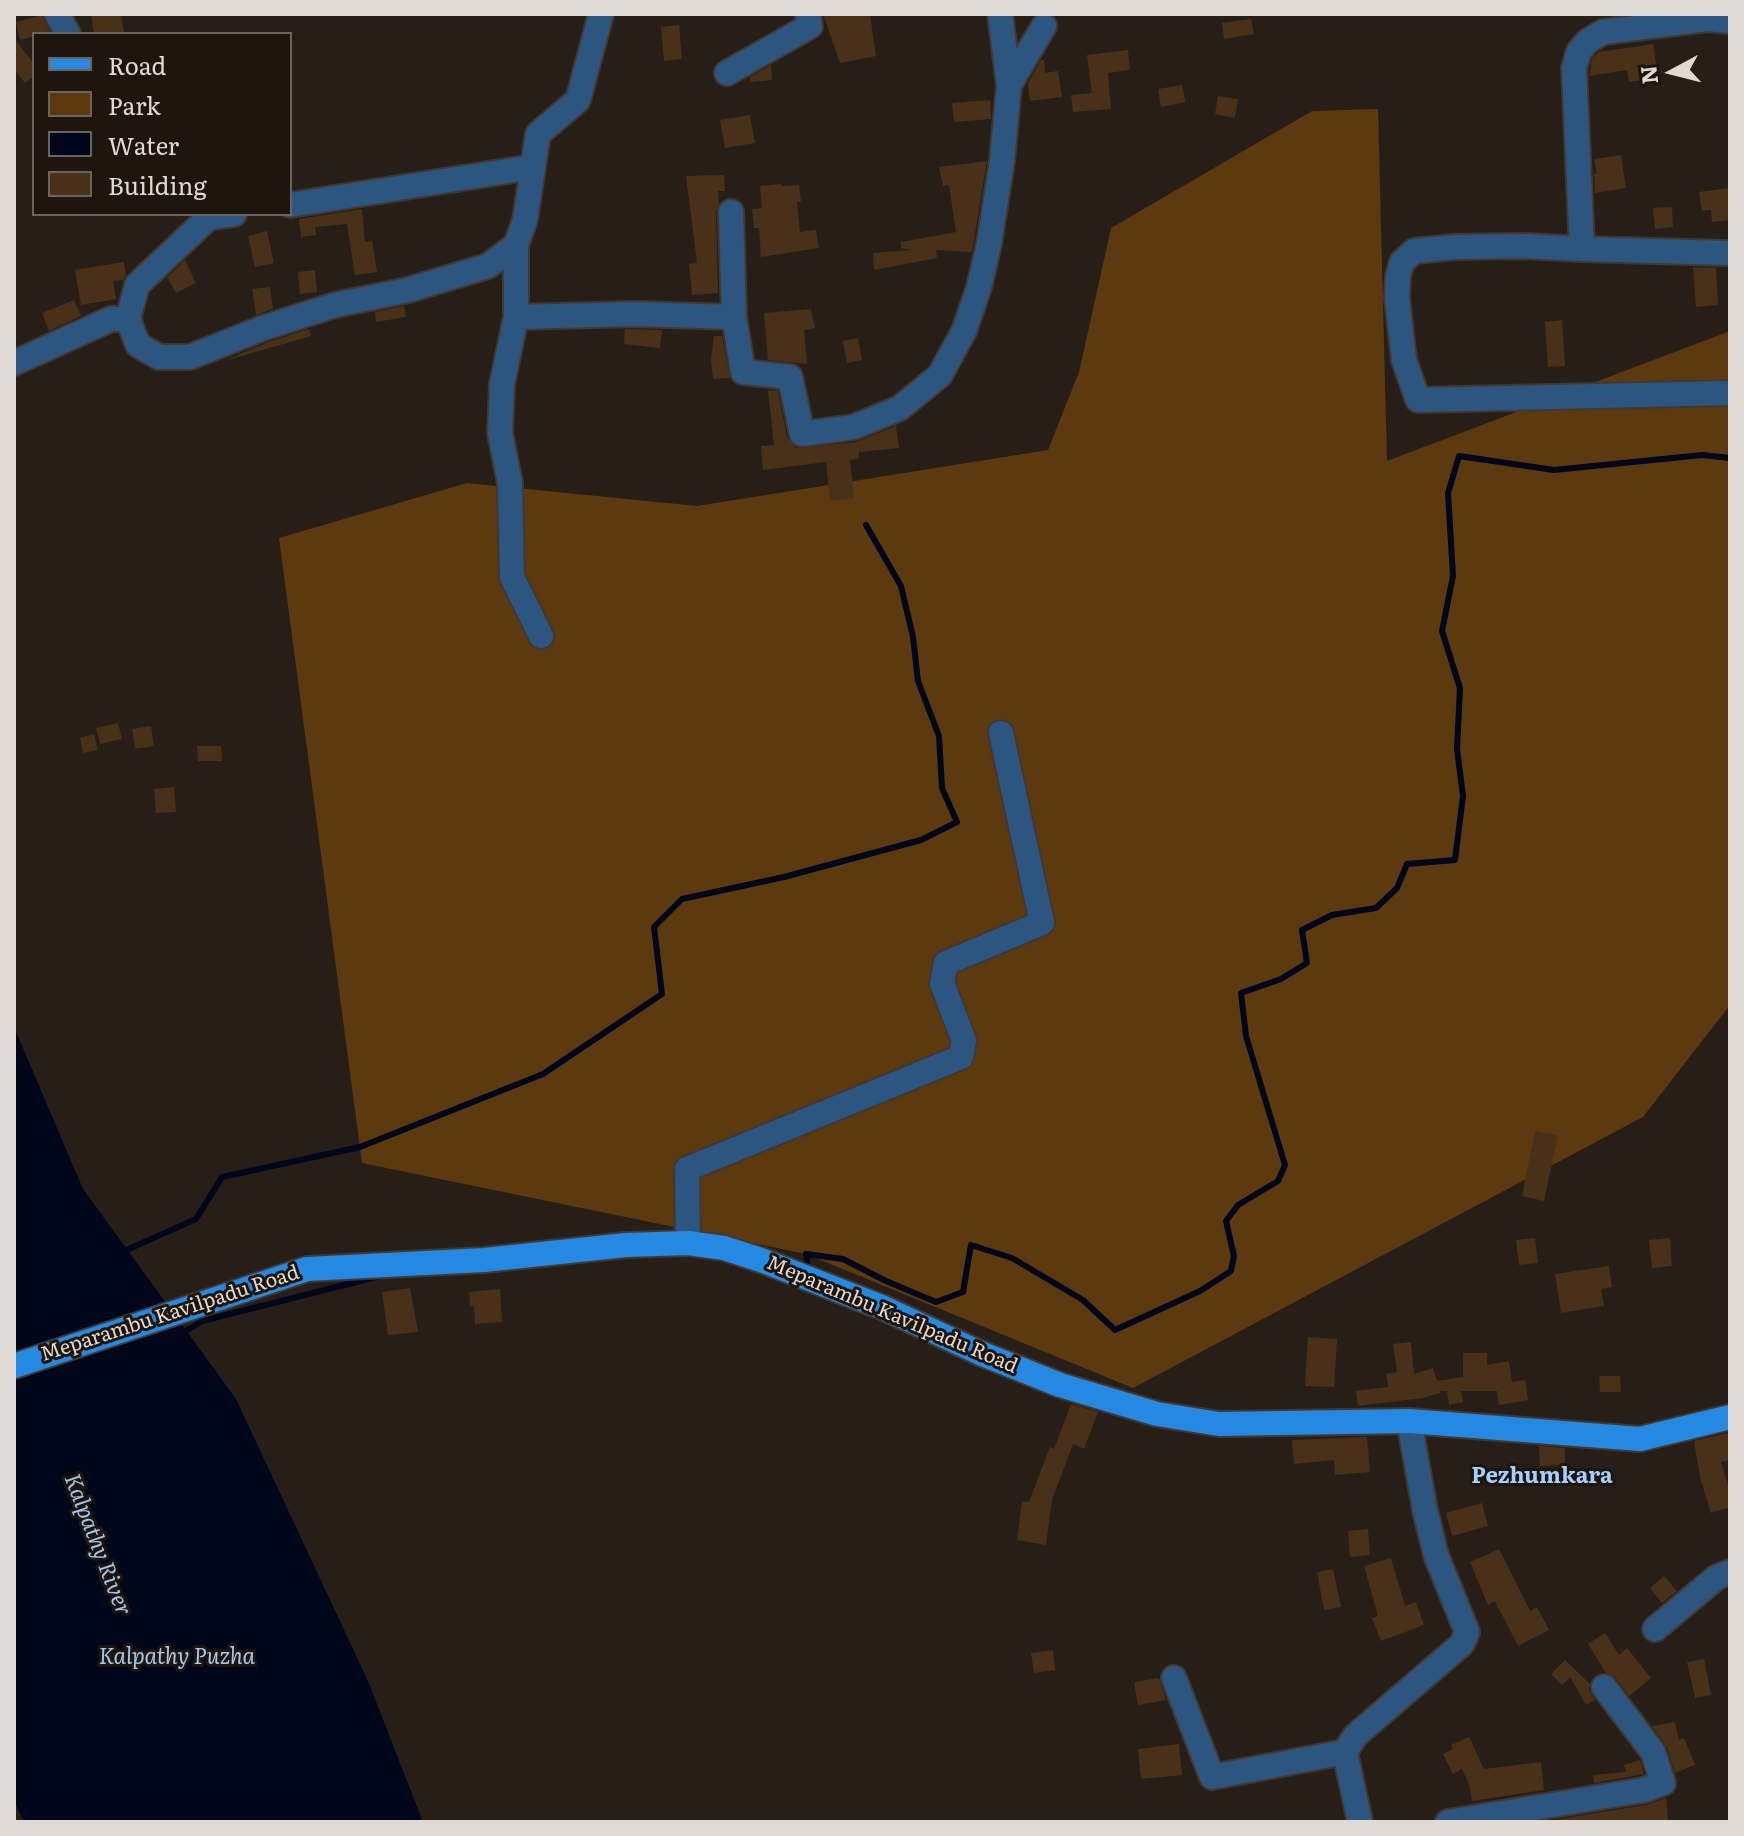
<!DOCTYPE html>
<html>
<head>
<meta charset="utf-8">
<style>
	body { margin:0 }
	#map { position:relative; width:1744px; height:1836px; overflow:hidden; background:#271f17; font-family:Literata,serif }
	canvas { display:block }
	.frame { position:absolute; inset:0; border:16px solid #dfdad4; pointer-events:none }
	.legend { position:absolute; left:32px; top:32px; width:260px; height:184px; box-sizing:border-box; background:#1e160e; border:2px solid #6b645d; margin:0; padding:10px 14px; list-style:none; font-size:24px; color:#dfdad4 }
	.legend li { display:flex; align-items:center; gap:16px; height:40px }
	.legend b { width:40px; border:2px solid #6b645d }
	.north { position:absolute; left:1632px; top:32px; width:80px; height:80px; -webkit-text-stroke:6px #1e160e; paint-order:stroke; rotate:263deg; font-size:22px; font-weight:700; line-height:32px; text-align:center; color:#dfdad4 }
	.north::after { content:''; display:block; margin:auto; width:28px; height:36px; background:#dfdad4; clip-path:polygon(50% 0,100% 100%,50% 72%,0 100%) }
</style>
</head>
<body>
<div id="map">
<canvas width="1744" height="1836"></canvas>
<div class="frame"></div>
<ul class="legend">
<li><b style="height:10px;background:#2588e1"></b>Road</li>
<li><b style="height:22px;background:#5c390f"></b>Park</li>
<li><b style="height:22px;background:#00071b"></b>Water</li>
<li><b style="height:22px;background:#483118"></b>Building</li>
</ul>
<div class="north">N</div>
</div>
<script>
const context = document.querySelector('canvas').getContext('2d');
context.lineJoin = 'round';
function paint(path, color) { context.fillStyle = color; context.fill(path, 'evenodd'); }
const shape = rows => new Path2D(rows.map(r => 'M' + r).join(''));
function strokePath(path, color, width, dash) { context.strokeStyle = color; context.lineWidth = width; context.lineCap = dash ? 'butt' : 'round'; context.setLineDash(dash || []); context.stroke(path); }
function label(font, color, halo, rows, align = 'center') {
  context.font = font + ' Literata,serif'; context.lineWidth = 6; context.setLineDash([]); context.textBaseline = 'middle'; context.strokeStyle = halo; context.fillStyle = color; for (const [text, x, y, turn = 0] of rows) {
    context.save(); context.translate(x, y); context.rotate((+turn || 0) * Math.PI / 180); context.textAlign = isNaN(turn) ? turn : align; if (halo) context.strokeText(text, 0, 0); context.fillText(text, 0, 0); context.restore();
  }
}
paint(shape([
	[1378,109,1387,461,1730,331,1730,1005,1643,1117,1133,1388,806,1254,362,1163,279,538,467,483,697,506,1048,450,1079,372,1111,228,1312,111]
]), '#5c390f');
paint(shape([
	[14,1027,83,1189,236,1399,368,1681,423,1822,24,1822,14,1801]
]), '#00071b');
strokePath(shape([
	[122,1252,196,1219,222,1177,360,1147,543,1074,662,994,654,927,682,899,784,877,921,840,957,822,942,788,939,736,918,681,913,637,901,586,866,525],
	[808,1270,806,1254,843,1259,886,1281,936,1302,963,1292,971,1245,1012,1258,1083,1300,1115,1330,1200,1291,1231,1271,1234,1256,1226,1221,1238,1205,1278,1181,1285,1165,1246,1036,1241,993,1281,979,1307,963,1302,930,1332,915,1376,908,1397,888,1407,864,1455,860,1463,796,1457,749,1460,688,1442,631,1453,576,1448,493,1459,456,1554,470,1702,455,1730,458],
	[181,1334,202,1321,380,1276]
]), '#00071b', 6);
paint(shape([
	[91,14,121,14,124,34,94,34],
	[823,14,870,14,876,56,840,63],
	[42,15,50,32,20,40,16,22],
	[1251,19,1254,34,1224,39,1222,23],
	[679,25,682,59,664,61,661,27],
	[14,38,34,64,34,76,25,83,14,69],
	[1653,44,1658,78,1629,82,1627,70,1589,76,1592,58,1599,52],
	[1128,50,1130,70,1108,73,1111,109,1073,112,1071,95,1092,93,1087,55],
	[1041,60,1044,60,1045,73,1058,71,1062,97,1030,101,1028,83],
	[771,65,772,80,750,82,750,77],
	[1182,85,1186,102,1161,107,1158,89],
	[1218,96,1238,99,1235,118,1215,114],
	[990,100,991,119,954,122,952,103],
	[750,115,755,143,725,148,720,120],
	[1621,155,1626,188,1595,193,1594,174,1597,174,1594,159],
	[987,161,972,252,936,250,937,258,874,270,873,253,911,250,901,248,901,242,956,232,949,185,943,186,939,167],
	[724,175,725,191,718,191,719,203,716,212,718,293,692,295,689,264,697,263,686,176],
	[781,184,782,186,799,185,801,202,797,202,800,232,816,230,819,248,761,257,759,228,754,228,752,209,762,208,760,186],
	[1730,188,1730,220,1712,222,1711,210,1702,211,1699,192],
	[1672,207,1673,227,1655,229,1653,208],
	[362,209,365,242,372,241,377,272,355,275,347,224,315,227,316,235,301,237,299,219],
	[267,231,274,263,255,267,248,236],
	[185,260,196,283,176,293,167,277],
	[124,262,126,275,123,280,113,281,116,299,81,305,75,270],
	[1693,267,1716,268,1718,305,1696,307],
	[315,270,317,292,300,294,298,272],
	[270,287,273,309,256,315,252,289],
	[74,300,81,316,49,331,42,313],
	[404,306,406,317,376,322,375,312],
	[811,309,815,328,804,330,807,364,768,360,764,313],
	[1562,320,1565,366,1548,367,1545,322],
	[309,329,311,336,224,361,268,342],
	[625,329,662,330,660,348,624,344],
	[714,336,722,336,730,378,713,379,711,360],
	[858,338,862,360,847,363,843,341],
	[768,390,778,391,787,437,796,448,856,442,896,426,899,448,859,452,859,459,850,460,854,498,830,501,826,462,763,470,761,446,774,445],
	[118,723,122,739,100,744,96,728],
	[151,726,154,746,135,749,132,729],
	[94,734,98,750,83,753,80,738],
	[197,746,221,746,222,761,198,761],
	[174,787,176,812,156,813,154,789],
	[1535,1131,1558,1135,1544,1201,1522,1196],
	[1535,1238,1538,1263,1519,1265,1516,1240],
	[1670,1238,1672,1266,1652,1268,1649,1240],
	[1609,1266,1612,1287,1601,1289,1604,1306,1561,1313,1555,1274],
	[410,1288,418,1332,388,1335,382,1292],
	[500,1289,502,1322,475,1324,474,1306,470,1306,469,1292],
	[1308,1337,1337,1339,1334,1387,1305,1386],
	[1411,1342,1414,1374,1433,1368,1437,1381,1463,1377,1463,1353,1487,1353,1487,1365,1509,1361,1512,1382,1525,1380,1528,1400,1499,1405,1497,1391,1461,1391,1463,1402,1449,1405,1447,1391,1440,1391,1440,1393,1423,1398,1358,1406,1356,1391,1388,1387,1386,1374,1397,1372,1393,1344],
	[1599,1376,1620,1376,1621,1392,1600,1392],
	[1071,1404,1098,1412,1084,1449,1073,1444,1052,1500,1046,1545,1017,1540,1022,1501,1029,1502,1050,1447,1054,1449],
	[1728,1433,1730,1460,1721,1462,1730,1491,1730,1507,1711,1513,1700,1477,1694,1441],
	[1367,1437,1370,1472,1335,1475,1334,1460,1294,1464,1292,1440],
	[1539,1446,1565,1448,1565,1465,1540,1466],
	[1482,1503,1488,1526,1452,1536,1446,1513],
	[1368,1529,1370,1555,1350,1557,1348,1531],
	[1499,1549,1530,1611,1537,1607,1549,1630,1518,1646,1495,1601,1488,1605,1470,1562],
	[1391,1558,1405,1606,1416,1602,1424,1625,1381,1641,1372,1618,1378,1616,1364,1566],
	[1333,1569,1341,1607,1324,1610,1317,1572],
	[1664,1576,1677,1591,1662,1603,1650,1588],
	[1605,1633,1619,1655,1627,1648,1651,1678,1629,1696,1615,1677,1606,1673,1588,1644],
	[1053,1650,1055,1670,1034,1673,1031,1653],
	[1704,1659,1711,1695,1695,1698,1687,1662],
	[1565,1660,1590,1684,1589,1690,1595,1700,1586,1705,1570,1677,1562,1685,1551,1674],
	[1159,1678,1166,1700,1138,1705,1134,1682],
	[1675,1722,1679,1740,1684,1738,1695,1765,1675,1773,1667,1747,1652,1726],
	[1469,1737,1484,1769,1541,1762,1544,1790,1472,1801,1469,1784,1462,1769,1453,1774,1443,1754,1453,1749,1451,1745],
	[1179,1744,1182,1775,1141,1779,1138,1749],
	[1640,1760,1644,1774,1594,1783,1593,1775,1626,1772,1624,1765],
	[1666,1798,1668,1822,1560,1822,1559,1819,1646,1805]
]), '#483118');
const minor = shape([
	[57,14,68,34],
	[1730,21,1708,19,1603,32,1588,41,1579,51,1574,68,1582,249,1524,246,1455,247,1414,251,1402,262,1398,276,1397,298,1404,360,1418,400,1730,393],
	[727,73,810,26,808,14],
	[1009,85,1044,26],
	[290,205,533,167],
	[731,212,734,317],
	[516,245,516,317,502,384,500,433,510,483,512,577,541,636],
	[1582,249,1727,253],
	[516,317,635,314,734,317,743,372,790,377,802,434,854,427,900,408,940,375,964,331,979,287,989,244,1002,161,1009,85,1000,14],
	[128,319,137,285,208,218,234,214],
	[14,363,111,319,128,319,138,345,159,357,190,357,263,328,335,305,408,290,488,266,516,245,525,220,538,134,578,100,601,14],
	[688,1243,687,1169,961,1057,964,1041,942,983,946,963,1042,923,1001,733],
	[1655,1629,1717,1577,1730,1572],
	[1174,1678,1212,1777,1345,1752],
	[1360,1822,1345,1752,1355,1736,1462,1644,1467,1632,1436,1555,1425,1510,1409,1421],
	[1448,1822,1644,1790,1663,1783,1653,1752,1604,1687]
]);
const major = shape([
	[14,1366,307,1269,484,1260,626,1245,688,1243,724,1248,761,1260,884,1308,980,1353,1060,1385,1157,1414,1219,1424,1409,1421,1640,1439,1730,1417]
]);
strokePath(minor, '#413931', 28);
strokePath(major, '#413931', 28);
strokePath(minor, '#2c5680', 24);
strokePath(major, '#2588e1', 24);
label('20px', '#dfdad4', '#1e160e', [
	["Meparambu Kavilpadu Road",170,1314,-18],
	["Meparambu Kavilpadu Road",892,1315,23]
]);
label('bold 22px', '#a4cffe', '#1e160e', [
	["Pezhumkara",1542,1477]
]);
label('italic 22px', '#a5c7ec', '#1e160e', [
	["Kalpathy River",97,1545,69],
	["Kalpathy Puzha",177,1658]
]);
</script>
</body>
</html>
